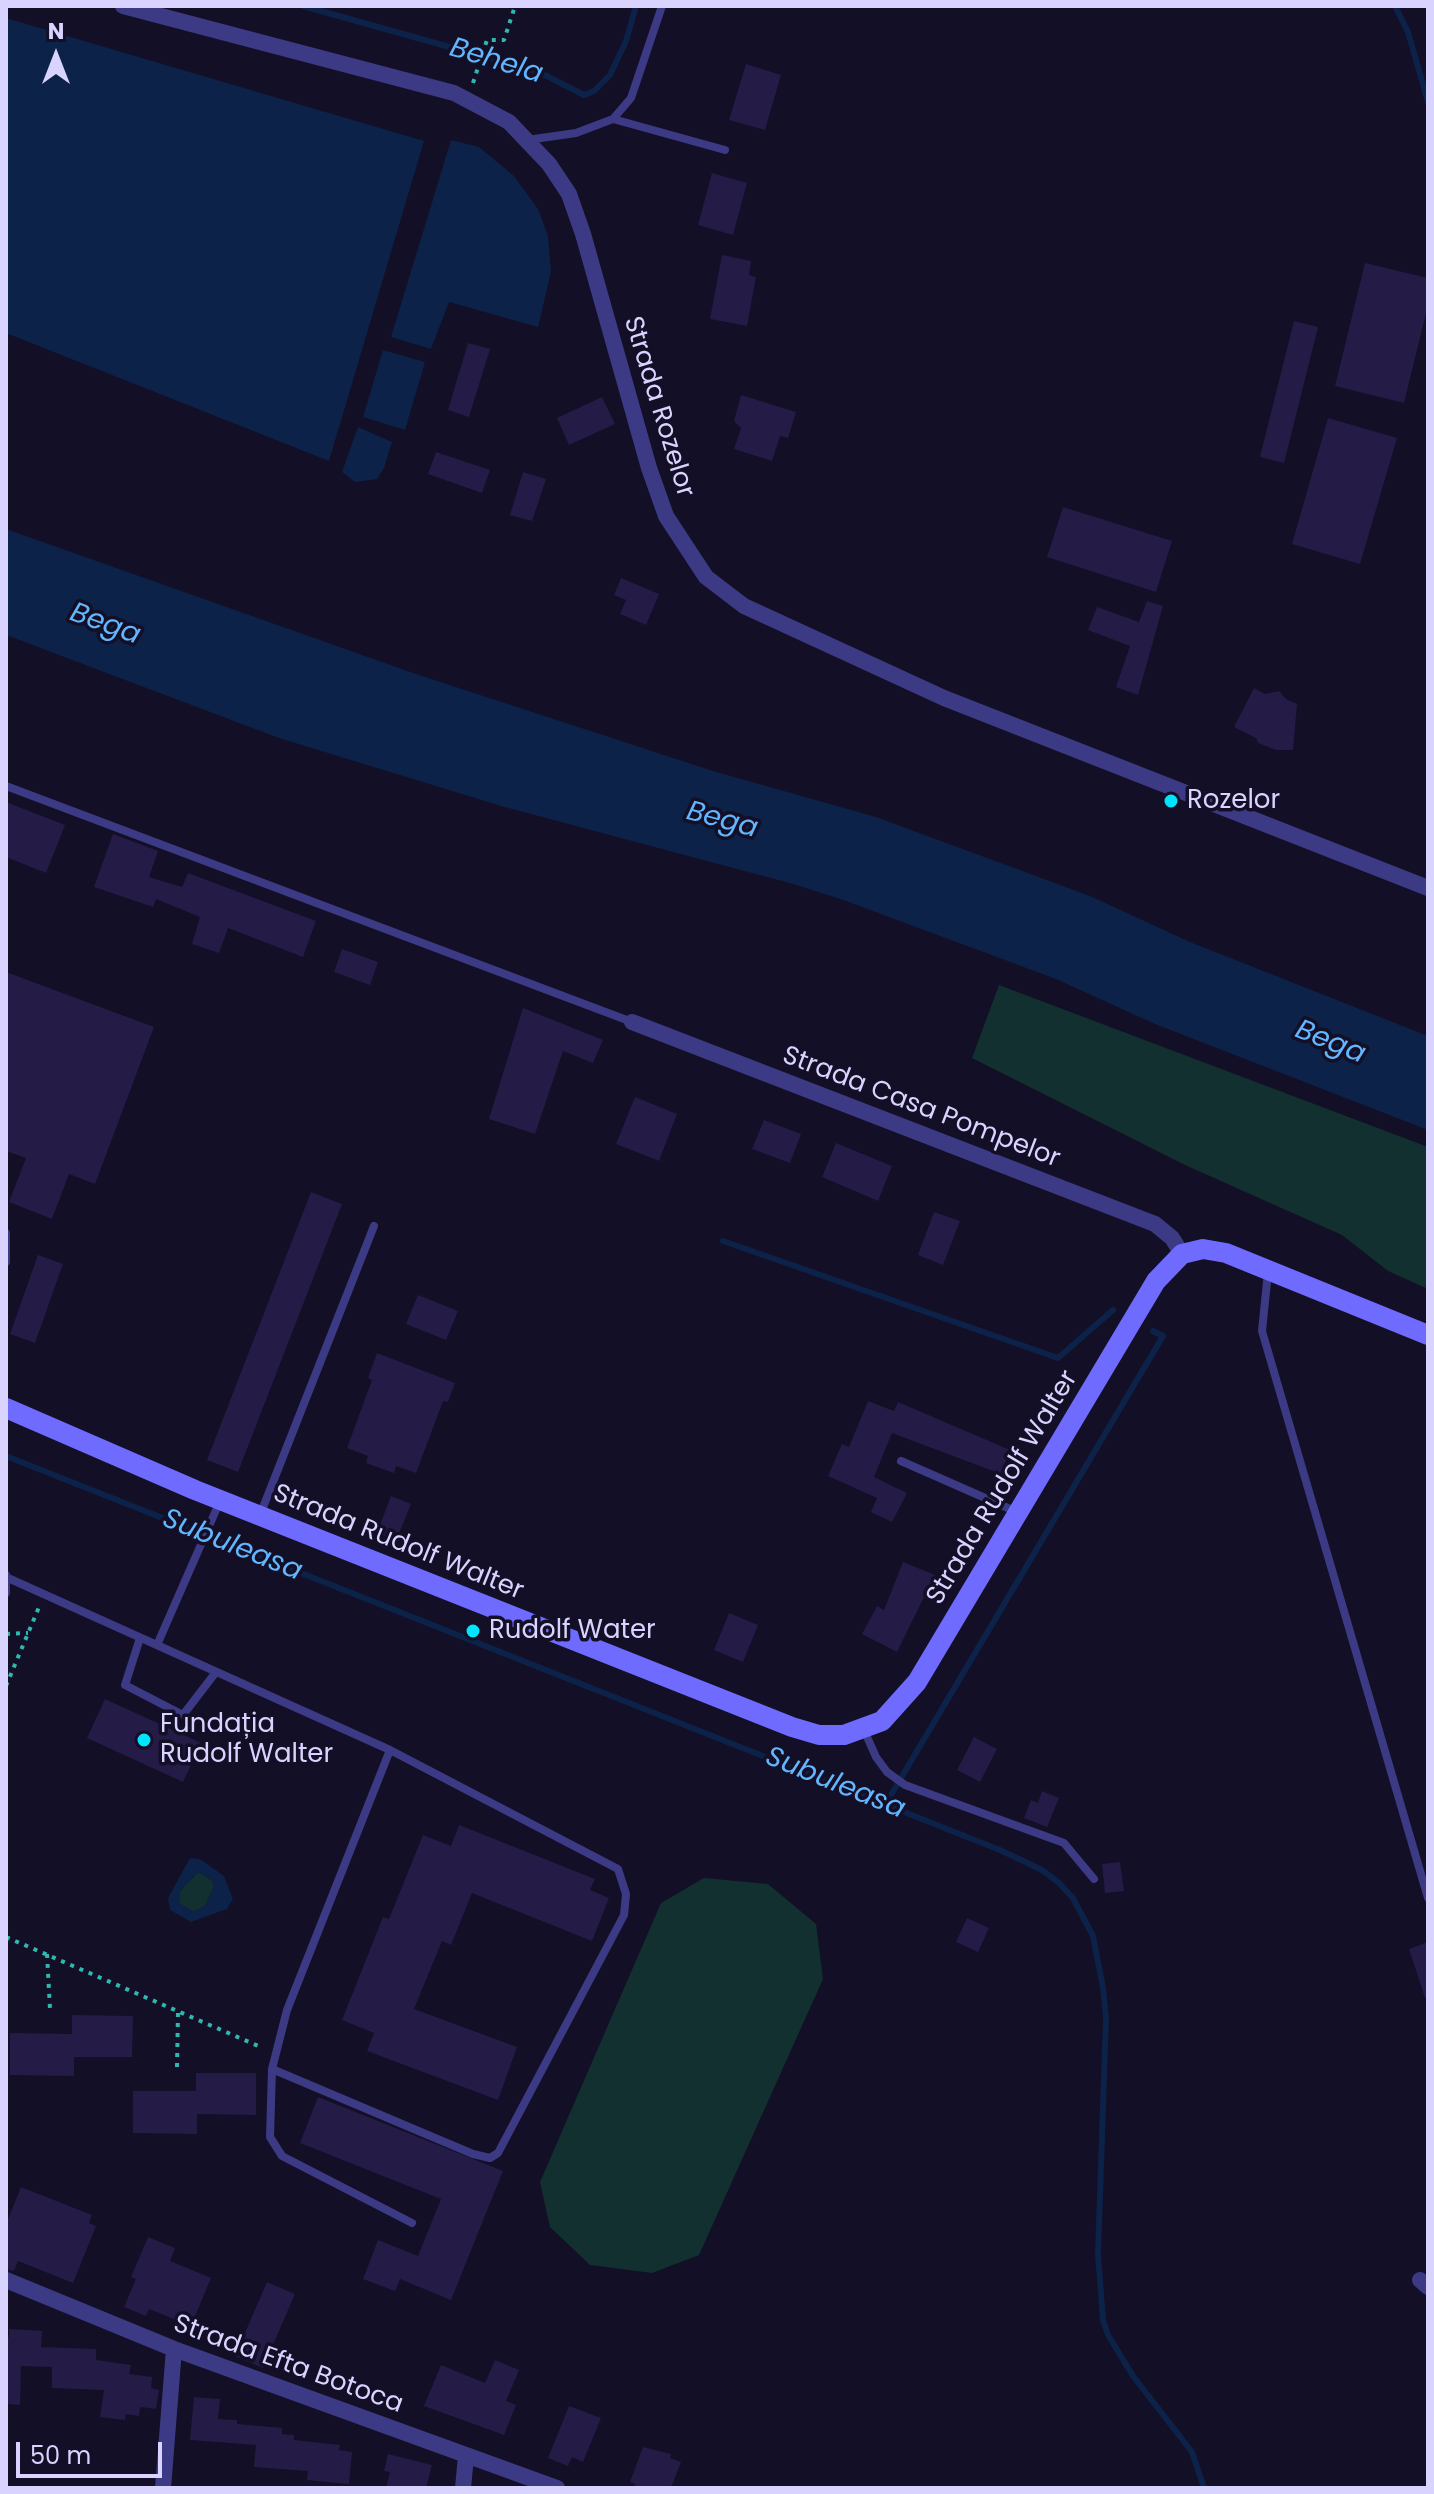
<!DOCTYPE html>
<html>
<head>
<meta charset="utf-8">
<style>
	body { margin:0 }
	#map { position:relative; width:1434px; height:2494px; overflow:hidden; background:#130f26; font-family:Poppins,sans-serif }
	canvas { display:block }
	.frame { position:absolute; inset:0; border:8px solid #d9d4ff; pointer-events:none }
	.north { position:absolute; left:16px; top:16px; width:80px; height:80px; -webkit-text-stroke:6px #130f26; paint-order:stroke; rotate:0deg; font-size:22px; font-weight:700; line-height:32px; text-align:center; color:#d9d4ff }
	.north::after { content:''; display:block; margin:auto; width:28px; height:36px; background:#d9d4ff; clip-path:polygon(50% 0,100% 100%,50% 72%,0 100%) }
	.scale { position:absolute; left:16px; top:2442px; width:146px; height:36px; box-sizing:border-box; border:4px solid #d9d4ff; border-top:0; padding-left:10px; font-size:24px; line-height:28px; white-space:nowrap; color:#d9d4ff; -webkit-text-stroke:6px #130f26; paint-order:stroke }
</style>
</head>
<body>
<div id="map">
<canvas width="1434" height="2494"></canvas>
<div class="frame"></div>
<div class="north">N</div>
<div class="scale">50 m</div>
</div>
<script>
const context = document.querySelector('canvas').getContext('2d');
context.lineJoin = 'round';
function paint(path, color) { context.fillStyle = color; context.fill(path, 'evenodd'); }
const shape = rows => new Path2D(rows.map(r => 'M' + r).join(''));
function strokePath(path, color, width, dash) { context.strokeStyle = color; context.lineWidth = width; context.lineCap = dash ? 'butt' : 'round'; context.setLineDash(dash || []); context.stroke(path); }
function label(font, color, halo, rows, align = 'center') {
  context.font = font + ' Poppins,sans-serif'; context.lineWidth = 7; context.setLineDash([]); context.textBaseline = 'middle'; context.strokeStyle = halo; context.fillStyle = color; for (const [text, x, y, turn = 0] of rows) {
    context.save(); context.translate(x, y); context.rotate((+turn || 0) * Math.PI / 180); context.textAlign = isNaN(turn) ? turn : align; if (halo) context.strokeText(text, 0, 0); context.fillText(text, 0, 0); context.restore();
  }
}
paint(shape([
	[999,985,1428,1147,1428,1289,1388,1271,1342,1235,1185,1165,972,1058],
	[198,1872,212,1880,214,1887,205,1906,194,1912,180,1904,180,1891],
	[704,1878,768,1884,816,1924,823,1979,699,2255,652,2273,590,2265,550,2227,540,2182,661,1903]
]), '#12302f');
paint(shape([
	[6,18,424,141,329,461,6,333],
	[451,140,479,147,514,176,538,209,548,236,551,272,538,327,449,302,431,349,391,337],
	[383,350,425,362,405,430,363,417],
	[358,427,392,442,384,468,377,479,355,482,342,472],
	[6,529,416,674,713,771,876,817,1090,896,1190,942,1428,1036,1428,1130,1155,1024,1056,979,846,901,797,885,501,806,279,738,6,635],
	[190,1858,200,1859,224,1876,233,1899,227,1909,191,1922,170,1910,168,1898],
	[198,1872,212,1880,214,1887,205,1906,194,1911,180,1904,180,1891]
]), '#0c2248');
strokePath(shape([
	[303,6,539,72,584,95,594,91,610,75,626,41,636,6],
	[1395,6,1408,32,1428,102],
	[723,1241,1058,1358,1113,1310],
	[6,1456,1000,1850,1042,1870,1058,1882,1073,1898,1093,1936,1103,1988,1106,2018,1098,2254,1103,2320,1108,2335,1133,2376,1192,2452,1204,2488],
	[885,1805,1163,1336,1153,1331]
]), '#0c2248', 6);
paint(shape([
	[746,64,781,75,765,130,729,120],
	[712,173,747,183,733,235,698,225],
	[722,255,751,261,749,275,756,277,747,326,710,319],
	[1365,263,1428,278,1428,305,1404,403,1335,386],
	[1294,321,1318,327,1284,463,1260,457],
	[468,343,490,349,469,417,448,410],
	[741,395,796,412,788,438,780,436,772,461,734,449,741,428,734,421],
	[602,397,615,424,569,445,557,418],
	[1328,418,1397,438,1360,564,1292,544],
	[436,452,490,470,482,493,428,474],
	[523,472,546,479,532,521,510,515],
	[1063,507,1172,541,1156,592,1047,557],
	[621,578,659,594,646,625,620,614,626,600,614,595],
	[1147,601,1163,606,1138,695,1116,687,1130,646,1088,630,1097,607,1139,622],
	[1254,688,1265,694,1279,691,1286,699,1297,704,1293,750,1276,750,1258,743,1256,738,1234,727],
	[6,802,65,825,46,873,6,857],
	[113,834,158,851,149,877,182,887,188,873,316,921,303,957,228,928,219,953,192,944,200,917,156,899,153,907,94,887],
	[342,949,378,962,370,985,334,972],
	[6,972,154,1027,95,1184,69,1174,52,1219,9,1202,26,1158,6,1151],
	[523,1008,603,1040,593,1063,563,1051,535,1134,489,1119],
	[635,1097,677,1114,659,1161,616,1144],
	[764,1120,801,1134,790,1163,752,1149],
	[836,1143,892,1166,878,1201,822,1177],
	[311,1192,342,1204,238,1472,207,1460],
	[934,1212,960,1221,943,1265,918,1255],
	[38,1255,63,1264,35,1343,10,1334],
	[418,1295,458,1311,446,1340,406,1324],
	[377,1353,455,1383,448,1402,443,1401,416,1473,396,1466,394,1473,366,1463,368,1456,347,1448,372,1380,368,1378],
	[868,1401,894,1411,898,1402,1010,1450,1001,1474,892,1433,874,1477,907,1493,892,1522,871,1512,877,1498,828,1476,842,1444,849,1447],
	[391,1496,411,1504,396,1541,377,1533],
	[903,1562,935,1575,897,1652,862,1634,877,1606,884,1610],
	[729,1613,758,1625,743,1662,714,1650],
	[105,1699,201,1743,183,1782,87,1738],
	[974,1737,997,1749,980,1782,957,1770],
	[1042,1791,1059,1798,1047,1827,1024,1818,1031,1800,1038,1803],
	[459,1825,595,1879,590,1890,609,1898,592,1941,472,1893,451,1945,442,1941,414,2009,517,2047,498,2100,367,2051,374,2033,342,2020,383,1917,389,1919,423,1835,451,1846],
	[1120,1862,1124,1891,1105,1893,1102,1864],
	[967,1918,989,1928,978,1952,956,1942],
	[1428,1942,1428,1997,1425,1998,1409,1949],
	[72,2015,133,2016,132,2057,74,2057,74,2076,10,2075,10,2033,72,2034],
	[196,2073,256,2073,256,2115,197,2114,197,2134,133,2133,133,2091,196,2091],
	[318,2097,503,2171,451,2300,400,2279,395,2291,363,2279,378,2240,418,2256,441,2199,300,2143],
	[21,2187,92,2215,89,2223,96,2226,73,2283,18,2261,14,2271,6,2269,6,2224],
	[148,2237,175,2248,170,2261,211,2278,191,2326,149,2309,146,2316,124,2307,136,2279,131,2277],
	[267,2282,295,2294,263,2368,235,2356],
	[9,2329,42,2331,41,2347,96,2349,96,2360,131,2365,129,2374,152,2377,151,2388,159,2390,156,2409,140,2407,139,2416,126,2414,125,2420,100,2417,104,2390,52,2388,52,2367,21,2366,20,2405,6,2404,6,2336,9,2337],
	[495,2360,519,2370,506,2401,516,2405,504,2435,424,2406,441,2365,485,2383],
	[194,2397,220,2399,218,2419,237,2420,237,2424,282,2428,282,2434,294,2435,294,2440,340,2445,339,2450,352,2452,349,2484,307,2480,308,2471,254,2467,256,2445,190,2440],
	[569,2406,601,2418,583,2462,572,2457,568,2466,548,2458],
	[643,2447,671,2454,670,2458,681,2462,671,2488,634,2488,635,2484,630,2482],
	[388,2454,432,2465,426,2488,386,2488,390,2472,384,2471]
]), '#241b47');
strokePath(shape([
	[473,83,487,40,504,40,515,6],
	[6,1634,28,1633],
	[6,1686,39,1607],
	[6,1937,263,2048],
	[47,1954,50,2009],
	[177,2067,178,2011]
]), '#2fb8b0', 4, [4, 6]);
strokePath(shape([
	[613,119,725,150],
	[527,140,576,133,613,119,631,98,662,6],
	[6,786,632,1022],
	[6,1233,6,1262],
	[1268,1272,1262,1331,1428,1898],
	[901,1461,1017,1512],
	[260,1515,374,1226],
	[6,1575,6,1593],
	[8,1578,390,1750,618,1869,626,1894,624,1915,498,2153,490,2158,473,2154,272,2069],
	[140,1638,125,1685,183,1715,216,1672],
	[157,1645,220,1501],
	[864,1730,876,1757,887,1772,905,1785,1064,1843,1094,1879],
	[390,1750,287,2010,272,2069,270,2137,282,2156,412,2223]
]), '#3d3a85', 8);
strokePath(shape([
	[123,6,454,93,509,122,549,164,569,194,583,234,649,468,666,516,706,577,744,606,944,698,1428,888],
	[632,1022,1155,1224,1172,1238,1182,1254],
	[6,2280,174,2349,557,2488],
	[1420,2280,1428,2287],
	[163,2488,174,2349],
	[463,2488,466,2456]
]), '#3d3a85', 16);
strokePath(shape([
	[6,1408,195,1490,792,1727,819,1735,844,1735,882,1721,917,1682,1156,1281,1182,1254,1203,1249,1226,1253,1428,1335]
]), '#6f6bff', 20);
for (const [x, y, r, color] of [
	[1171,801,8,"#00e5ff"],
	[473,1631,8,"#00e5ff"],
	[144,1740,8,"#00e5ff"]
]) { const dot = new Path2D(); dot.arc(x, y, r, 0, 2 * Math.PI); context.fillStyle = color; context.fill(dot); strokePath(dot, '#130f26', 3); }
label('26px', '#d9d4ff', '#130f26', [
	["Strada Rozelor",658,407,73],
	["Strada Casa Pompelor",921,1108,21],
	["Strada Rudolf Walter",1003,1488,-59],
	["Strada Rudolf Walter",398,1543,22],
	["Strada Efta Botoca",288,2365,20]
]);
label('26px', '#d9d4ff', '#130f26', [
	["Rozelor",1187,801],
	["Rudolf Water",489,1631],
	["Fundația",160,1725],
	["Rudolf Walter",160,1755]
], 'left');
label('italic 28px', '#62b6ff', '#130f26', [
	["Behela",496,62,17],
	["Bega",105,625,20],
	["Bega",722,821,15],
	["Bega",1330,1043,22],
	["Subuleasa",232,1546,22],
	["Subuleasa",835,1784,22]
]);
</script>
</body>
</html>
